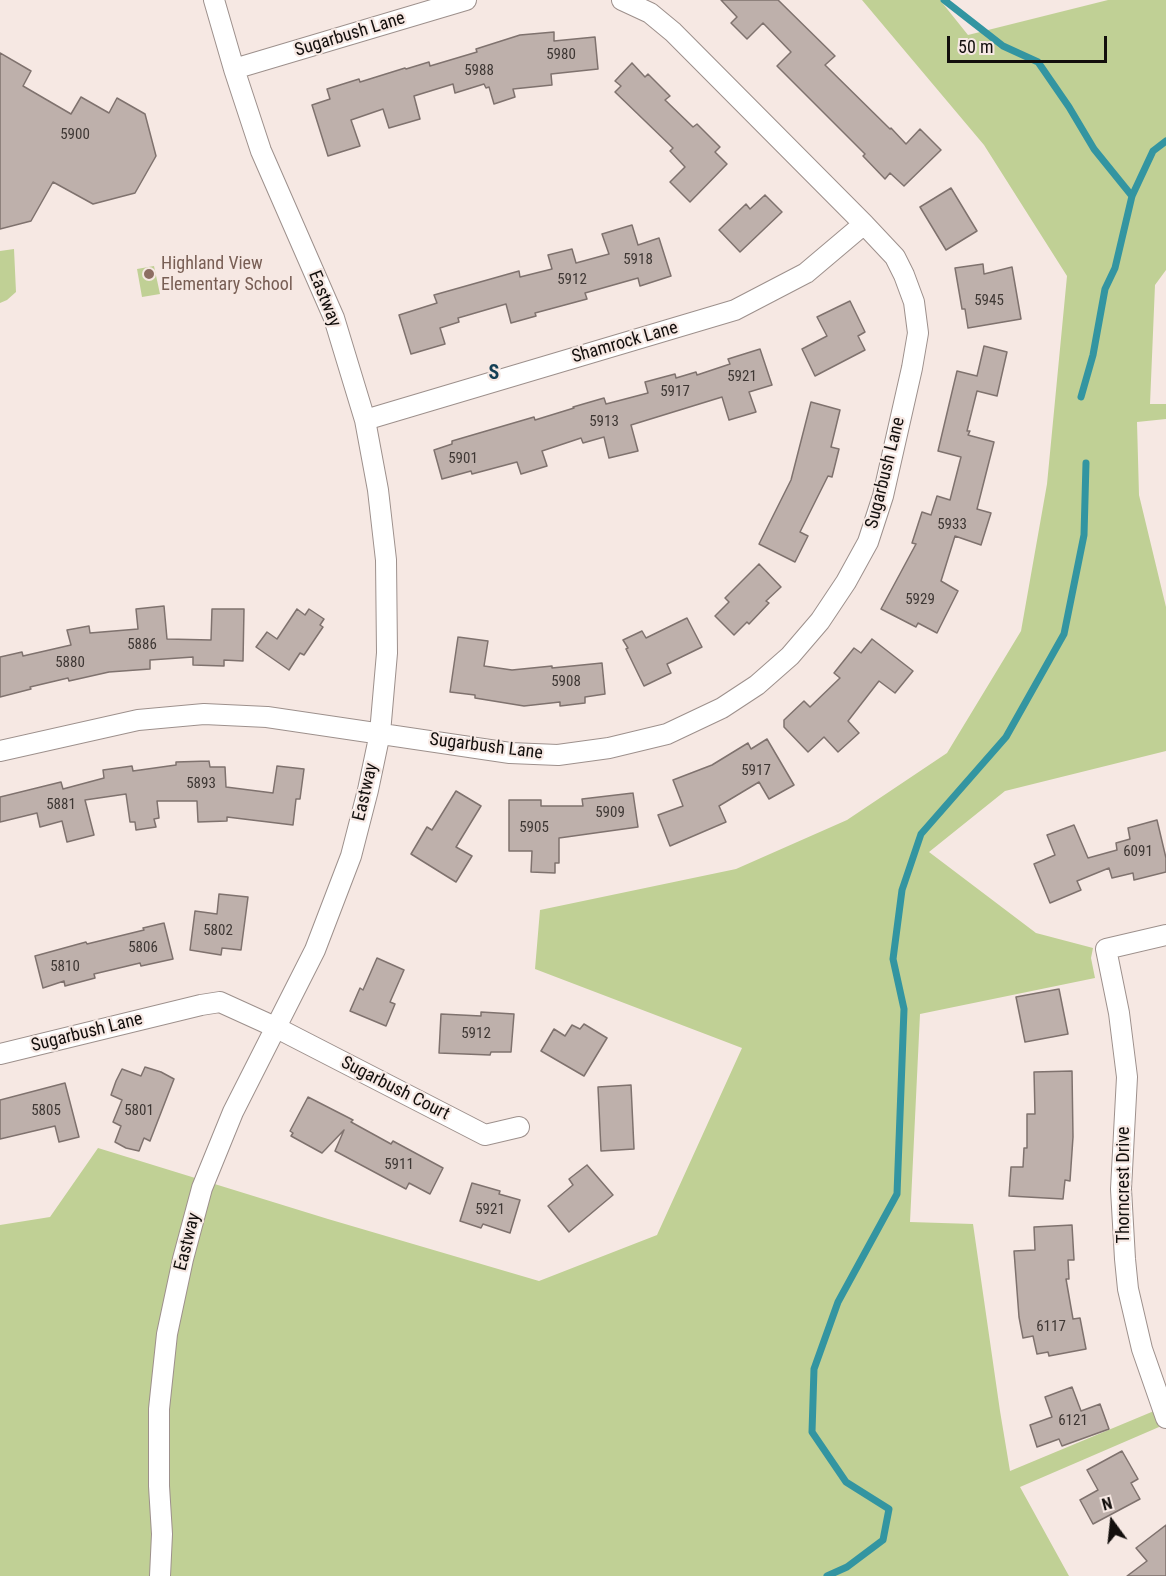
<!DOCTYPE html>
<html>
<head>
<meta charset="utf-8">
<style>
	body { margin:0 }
	#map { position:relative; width:1166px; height:1576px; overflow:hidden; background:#f6e8e3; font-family:"Roboto Condensed",sans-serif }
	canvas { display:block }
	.north { position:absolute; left:1082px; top:1492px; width:60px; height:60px; -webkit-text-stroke:4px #f6e8e3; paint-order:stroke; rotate:345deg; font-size:16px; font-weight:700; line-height:24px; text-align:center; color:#130f0d }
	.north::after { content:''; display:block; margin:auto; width:21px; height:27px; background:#130f0d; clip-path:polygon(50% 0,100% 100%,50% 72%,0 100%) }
	.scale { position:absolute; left:947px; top:36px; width:160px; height:27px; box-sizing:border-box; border:3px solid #130f0d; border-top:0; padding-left:8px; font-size:18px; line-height:21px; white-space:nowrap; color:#130f0d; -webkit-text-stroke:4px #f6e8e3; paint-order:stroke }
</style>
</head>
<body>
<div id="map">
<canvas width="1166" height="1576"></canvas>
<div class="north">N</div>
<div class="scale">50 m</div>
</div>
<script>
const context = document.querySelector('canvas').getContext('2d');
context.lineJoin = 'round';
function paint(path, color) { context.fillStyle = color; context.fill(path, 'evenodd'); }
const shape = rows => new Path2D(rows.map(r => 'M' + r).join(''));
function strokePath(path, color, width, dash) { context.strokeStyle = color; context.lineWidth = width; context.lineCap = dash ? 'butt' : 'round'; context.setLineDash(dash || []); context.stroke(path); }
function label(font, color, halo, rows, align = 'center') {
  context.font = font + ' "Roboto Condensed",sans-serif'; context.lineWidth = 4.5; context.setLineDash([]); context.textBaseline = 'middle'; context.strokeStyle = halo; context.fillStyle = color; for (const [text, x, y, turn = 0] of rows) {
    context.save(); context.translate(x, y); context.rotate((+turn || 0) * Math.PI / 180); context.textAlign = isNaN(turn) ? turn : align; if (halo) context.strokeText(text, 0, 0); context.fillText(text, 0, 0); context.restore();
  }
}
paint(shape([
	[862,0,940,0,968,35,1108,0,1166,0,1166,270,1155,285,1150,404,1166,404,1166,419,1137,422,1139,495,1166,607,1166,751,1005,791,929,852,1036,933,1093,948,1091,958,1095,978,920,1014,910,1222,973,1224,1000,1411,1010,1471,1166,1406,1166,1424,1020,1487,1069,1576,0,1576,0,1225,50,1217,98,1148,328,1219,539,1281,657,1235,742,1048,535,969,540,910,736,869,847,820,947,753,1021,631,1047,484,1067,276,984,145],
	[14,249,16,292,7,300,0,303,0,251],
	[154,266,160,294,142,297,137,269]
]), '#c0d095');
strokePath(shape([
	[944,0,1003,46,1038,62,1069,107,1094,149,1132,196],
	[1081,397,1093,355,1105,289,1115,268,1132,196,1153,151,1166,141],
	[827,1576,847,1567,883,1540,889,1509,846,1482,812,1432,814,1369,838,1302,897,1194,904,1009,893,959,902,890,921,834,1006,737,1064,634,1084,535,1086,463]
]), '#3395a1', 7);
const building = shape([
	[721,0,778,0,835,56,825,65,890,129,891,128,906,144,920,129,941,150,904,186,890,173,885,179,863,156,865,154,777,66,791,52,763,23,747,39,731,23,737,17,721,0],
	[554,32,554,41,595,37,598,69,551,74,552,85,513,89,515,97,494,104,489,87,486,88,484,84,455,93,453,84,414,96,420,119,389,128,383,109,351,120,360,146,328,156,312,105,330,99,327,89,359,79,360,82,405,68,406,69,429,62,430,66,477,52,476,49,520,35,554,32],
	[0,53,31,71,23,86,71,114,81,97,109,113,117,98,145,114,156,156,135,193,93,204,53,182,31,221,0,229,0,53],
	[632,63,645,77,648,74,670,96,665,100,693,127,697,124,720,147,715,152,727,164,690,202,670,182,685,167,670,151,673,148,615,92,621,86,615,81,632,63],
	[951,188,977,231,946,250,920,207,951,188],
	[765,195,782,212,740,252,719,230,746,204,750,209,765,195],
	[632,225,638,245,659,238,671,276,640,286,638,278,585,293,587,299,535,313,536,316,511,323,506,304,458,318,459,322,440,328,445,344,411,354,399,315,437,303,434,295,519,271,520,277,552,269,548,255,572,249,576,263,609,254,602,234,632,225],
	[983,264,984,274,1012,267,1021,319,968,328,965,309,962,309,955,268,983,264],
	[850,301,865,332,858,336,865,350,815,376,802,349,827,336,817,317,850,301],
	[984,346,1007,352,997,396,977,391,967,431,970,431,968,435,994,442,977,509,991,513,981,545,955,536,941,581,958,591,937,633,918,623,916,627,881,609,916,544,912,543,922,512,931,515,937,496,950,500,961,457,938,451,957,371,977,376,984,346],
	[760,349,772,385,749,392,756,412,729,420,722,397,631,425,638,451,609,458,604,437,583,443,581,438,542,451,547,466,521,474,517,462,472,474,471,471,442,479,434,450,452,444,452,441,534,417,535,420,574,408,573,407,604,398,606,404,648,393,645,382,675,374,676,378,696,372,697,375,730,364,728,359,760,349],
	[811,402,840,410,831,447,839,449,832,477,828,476,800,532,808,536,795,562,759,544,791,480,811,402],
	[759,564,781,587,766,601,769,603,749,624,747,622,734,635,715,616,729,602,725,598,759,564],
	[164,606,167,639,211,640,212,609,244,609,243,661,224,660,224,666,193,665,193,657,150,660,150,669,109,672,69,681,68,678,30,687,31,689,0,697,0,657,22,652,23,656,71,645,67,630,89,626,90,633,138,629,136,609,164,606],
	[297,609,305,615,309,609,324,619,320,625,323,627,304,655,300,653,289,670,256,647,267,632,277,639,297,609],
	[687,618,702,647,667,664,671,673,644,686,626,649,628,648,623,640,642,631,646,638,687,618],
	[458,637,488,641,484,666,512,670,552,666,552,668,602,663,605,694,585,697,585,703,560,706,560,702,524,706,475,698,475,695,450,692,458,637],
	[872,639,913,671,895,693,879,681,848,721,859,733,838,752,824,737,808,752,784,727,784,720,804,701,810,707,840,678,834,673,854,648,861,653,872,639],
	[767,739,794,785,769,799,759,782,719,806,726,822,670,846,658,815,683,806,673,780,712,765,748,743,751,749,767,739],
	[209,761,210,767,225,767,226,787,273,793,277,766,304,769,300,799,296,799,293,825,227,817,227,821,198,822,197,801,157,801,159,818,154,819,156,827,136,830,135,822,130,822,126,794,85,800,94,835,67,842,62,821,40,827,37,813,0,822,0,797,61,782,63,789,104,778,103,770,132,766,133,771,176,765,176,762,209,761],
	[456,791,481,806,456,847,472,856,456,882,411,854,427,827,432,830,456,791],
	[633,793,638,827,559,838,559,863,555,863,555,873,531,872,532,851,509,851,509,800,541,800,541,806,583,806,582,799,633,793],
	[1157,820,1166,858,1166,872,1134,880,1133,873,1112,878,1109,868,1077,881,1081,890,1050,903,1034,864,1055,855,1047,835,1074,825,1088,858,1117,850,1116,843,1130,839,1128,828,1157,820],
	[219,894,248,897,241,950,222,948,221,955,190,950,195,911,217,914,219,894],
	[164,923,173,959,141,966,140,963,94,974,95,978,65,986,64,981,43,988,35,956,86,942,87,944,144,930,143,928,164,923],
	[377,958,404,970,390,1002,395,1004,386,1026,350,1011,360,988,363,990,377,958],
	[1059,989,1068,1034,1025,1042,1016,997,1059,989],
	[481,1012,514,1014,511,1052,491,1052,490,1055,439,1053,441,1014,481,1016,481,1012],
	[584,1024,607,1038,584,1076,541,1051,554,1029,565,1036,572,1025,580,1029,584,1024],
	[145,1067,161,1072,174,1079,150,1141,144,1138,139,1151,126,1148,115,1142,121,1126,113,1122,122,1100,111,1095,116,1081,122,1069,141,1076,145,1067],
	[1072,1071,1073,1137,1070,1181,1065,1180,1063,1199,1009,1196,1011,1167,1023,1167,1024,1148,1027,1148,1027,1114,1035,1114,1034,1072,1072,1071],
	[65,1083,79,1137,59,1142,55,1126,0,1139,0,1100,65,1083],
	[631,1085,634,1149,601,1151,598,1087,631,1085],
	[308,1097,353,1120,351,1122,391,1144,393,1141,443,1168,430,1194,409,1183,406,1189,335,1151,344,1130,322,1153,291,1136,293,1133,290,1131,308,1097],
	[587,1165,613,1195,569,1232,548,1206,573,1185,569,1179,587,1165],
	[472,1183,500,1191,499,1194,520,1200,510,1233,483,1224,481,1228,460,1221,472,1183],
	[1072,1225,1074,1260,1068,1260,1069,1279,1066,1279,1073,1319,1080,1318,1086,1349,1049,1356,1048,1352,1037,1354,1033,1336,1023,1338,1019,1317,1014,1251,1035,1250,1034,1227,1072,1225],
	[1072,1387,1081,1411,1100,1404,1109,1429,1062,1446,1059,1439,1037,1447,1030,1425,1052,1417,1045,1397,1072,1387],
	[1122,1451,1138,1479,1131,1483,1140,1499,1093,1524,1080,1500,1098,1490,1087,1470,1122,1451],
	[1166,1525,1166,1576,1127,1576,1147,1561,1136,1548,1166,1525]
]);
paint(building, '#beb0ab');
strokePath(building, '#7f726e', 1.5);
const street = shape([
	[234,69,466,0],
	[365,420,735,310,806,273,864,224],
	[0,751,138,720,204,714,267,717,510,753,558,755,609,748,667,734,722,708,757,685,790,656,820,621,846,582,868,542,883,496,912,368,918,333,914,302,904,275,895,257,864,224,673,32,650,13,622,0],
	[1166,935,1106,949,1119,1013,1127,1077,1121,1189,1125,1259,1128,1289,1142,1349,1166,1418],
	[0,1054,201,1005,220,1002,275,1027,485,1135,519,1127],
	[160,1576,162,1534,159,1486,159,1409,167,1334,183,1259,202,1188,233,1112,315,950,351,856,368,790,380,733,387,653,386,560,378,490,365,420,334,318,261,151,234,69,214,0]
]);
strokePath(street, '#9d908c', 22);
strokePath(street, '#fff', 20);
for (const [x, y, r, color] of [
	[149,274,6,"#8d6e63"]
]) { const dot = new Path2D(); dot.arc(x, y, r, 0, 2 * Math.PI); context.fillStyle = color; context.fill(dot); strokePath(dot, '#f6e8e3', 2); }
label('15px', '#3e3734', null, [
	["5980",561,55],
	["5988",479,71],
	["5900",75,135],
	["5918",638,260],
	["5912",572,280],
	["5945",989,301],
	["5921",742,377],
	["5917",675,392],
	["5913",604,422],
	["5901",463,459],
	["5933",952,525],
	["5929",920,600],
	["5886",142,645],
	["5880",70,663],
	["5908",566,682],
	["5917",756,771],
	["5893",201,784],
	["5881",61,805],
	["5909",610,813],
	["5905",534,828],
	["6091",1138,852],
	["5802",218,931],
	["5806",143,948],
	["5810",65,967],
	["5912",476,1034],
	["5805",46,1111],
	["5801",139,1111],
	["5911",399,1165],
	["5921",490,1210],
	["6117",1051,1327],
	["6121",1073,1421]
]);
label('18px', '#130f0d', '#f6e8e3', [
	["Sugarbush Lane",350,35,-17],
	["Eastway",324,299,68],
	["Shamrock Lane",625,343,-16],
	["Sugarbush Lane",886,473,-76],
	["Sugarbush Lane",486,747,7],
	["Eastway",366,792,-77],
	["Sugarbush Lane",87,1033,-14],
	["Sugarbush Court",395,1089,27],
	["Thorncrest Drive",1124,1185,-90],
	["Eastway",188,1242,-76]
]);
label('18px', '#785e54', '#f6e8e3', [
	["Highland View",161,264],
	["Elementary School",161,285]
], 'left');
label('bold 20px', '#133f55', '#f6e8e3', [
	["S",494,374]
]);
</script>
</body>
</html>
